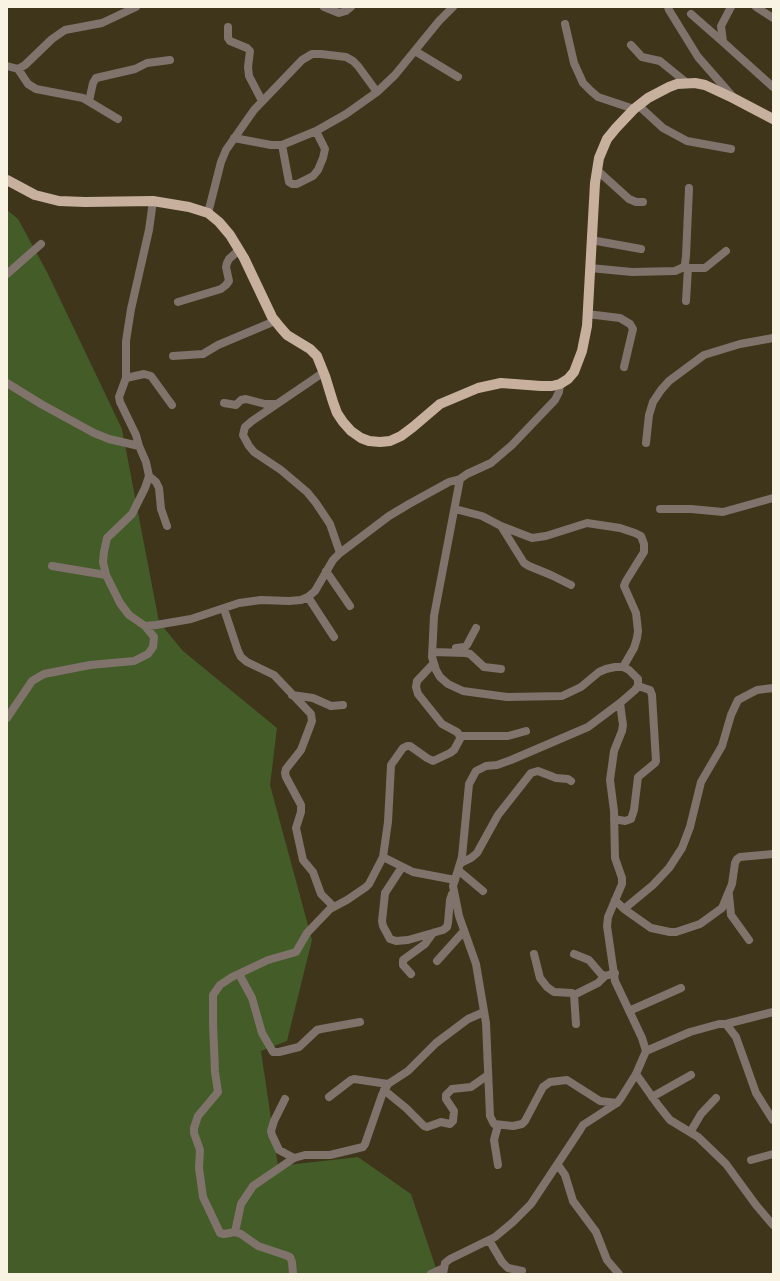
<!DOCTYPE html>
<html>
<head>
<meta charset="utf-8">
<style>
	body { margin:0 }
	#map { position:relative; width:780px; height:1281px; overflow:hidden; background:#3e351b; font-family:Lato,sans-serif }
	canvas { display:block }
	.frame { position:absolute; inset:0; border:8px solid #f8f3e3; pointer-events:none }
</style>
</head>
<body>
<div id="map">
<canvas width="780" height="1281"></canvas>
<div class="frame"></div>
</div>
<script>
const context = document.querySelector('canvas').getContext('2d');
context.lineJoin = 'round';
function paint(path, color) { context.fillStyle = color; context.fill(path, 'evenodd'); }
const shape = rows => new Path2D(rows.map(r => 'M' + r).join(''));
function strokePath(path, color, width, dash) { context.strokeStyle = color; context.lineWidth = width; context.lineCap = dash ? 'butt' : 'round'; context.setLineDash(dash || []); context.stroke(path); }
paint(shape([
	[7,210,18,219,47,272,122,429,159,622,183,651,277,728,270,785,312,940,287,1041,261,1051,278,1166,358,1157,411,1194,438,1274,7,1274]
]), '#445c28');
strokePath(shape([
	[324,7,339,13,346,11,351,7],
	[668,7,669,10,698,57,733,97],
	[731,7,721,26,723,42,773,87],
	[756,7,773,18],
	[691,14,723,42],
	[565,24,574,63,583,83,591,91,598,97,634,109],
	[228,27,228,38,230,41,247,48,250,51,248,67,249,76,262,101],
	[631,45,642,57,660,61,687,83],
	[415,51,458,77],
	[7,66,18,69,25,65,52,39,65,30,102,23,136,7],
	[18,69,28,84,36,89,83,98,118,119],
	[89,101,93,83,96,78,135,69,147,63,170,60],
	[639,106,663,128,687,141,731,149],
	[234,138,271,145,282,145,316,131,346,114,377,92,395,75,439,21,453,7],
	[282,145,289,182,292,184,297,184,313,176,318,170,323,158,325,149,316,131],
	[597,170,629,199,636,202,643,202],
	[153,201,149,230,131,309,126,341,126,378,119,397,120,402,136,435,139,446,146,462,149,476,145,488,132,514,107,538,104,552,103,562,106,575,120,603,129,615,145,626,156,625,191,619,239,603,261,600,289,601,301,600,308,597,315,591,333,560,340,553,389,516,409,504,449,482,460,479],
	[208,213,221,162,226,150,254,110,302,60,312,54,321,54,346,57,353,61,358,66,377,92],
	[591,240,641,249],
	[590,268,632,272,675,271,684,267,685,264,686,256,689,188],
	[682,268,705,268,726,251],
	[7,274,41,244],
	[686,301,688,268],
	[178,302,221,289,226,285,229,281,226,267,227,263,229,259,239,250],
	[587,314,620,318,630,324,633,329,632,333,624,367],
	[173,356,203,354,218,345,275,321],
	[324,372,252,421,245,427,243,435,249,446,254,452,281,470,307,492,316,503,330,524,340,553],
	[126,378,144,374,151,376,172,405],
	[7,383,41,404,94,433,109,439,139,446],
	[560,384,559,392,555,400,512,445,491,463,467,474,460,479,434,616,432,657,436,670,440,677,448,684,463,691,507,697,562,696,581,687,599,672,606,669,615,667,623,667,629,670,638,679,638,686,635,690,620,703,588,727,511,760,497,765,486,766,476,771,469,784,462,857,453,886,459,916,476,964,486,1023,490,1116,494,1124,513,1126,522,1124,525,1121,543,1087,550,1082,567,1080,600,1101,617,1103],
	[224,403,236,405,241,400,246,399,265,404,276,404],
	[646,443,649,415,653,402,661,390,669,381,704,355,740,344,773,338],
	[149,476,156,482,159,488,161,509,167,526],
	[455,509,482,516,501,526,524,563,529,566,551,575,571,585],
	[660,509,691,509,723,512,773,498],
	[501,526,532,538,546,536,587,523,620,528,635,533,641,536,644,544,644,552,626,581,624,586,636,613,638,631,637,638,634,648,623,667],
	[52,566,106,575],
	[326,571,350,606],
	[308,597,334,637],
	[224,609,238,651,241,657,247,662,274,675,311,714,312,721,301,750,286,769,285,773,286,777,301,805,301,812,296,828,303,860,313,872,321,894,333,906],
	[456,648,464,647,467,645,476,628],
	[433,652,466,653,470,654,484,667,501,669],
	[292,695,313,698,331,706,343,705],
	[7,718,32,681,44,674,90,665,134,661,148,654,153,647,154,637,145,626],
	[460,736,508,736,526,731],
	[614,819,625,821,631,819,634,810,638,777,655,763,656,761,652,695,650,690,638,686],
	[383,857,413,872,455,880],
	[461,863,471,858,477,853,498,815,531,773,538,771,556,778,568,779,571,781],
	[402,867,385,893,382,921,383,926,390,939,396,941,408,940,443,930,447,927,448,923,450,900,452,894],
	[458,870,483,891],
	[729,895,731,915,749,940],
	[615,900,624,909,651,928,670,932,676,932,700,924,722,908,732,884,735,863,737,859,740,857,773,854],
	[624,909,653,885,669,868,682,848,690,827,701,782,722,746,731,715,738,700,757,690,773,688],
	[534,954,540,978,547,987,554,992,572,993,574,995,576,1024],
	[574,954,589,960,601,974,605,976,615,973],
	[437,961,464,931],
	[239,974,252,998,262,1033,273,1052,279,1052,299,1047,317,1030,321,1029,360,1022],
	[411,974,403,965,403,960,425,944,433,933],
	[574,995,598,983,605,976],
	[629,1011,681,988],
	[726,1024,773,1012],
	[646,1051,690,1032,719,1024,726,1024,736,1037,756,1093,773,1120],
	[636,1074,658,1105,670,1120,698,1137,726,1164,756,1205,773,1225],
	[384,1090,406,1108,424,1126,427,1127,441,1122,450,1124,453,1121,454,1111,446,1099,446,1095,452,1089,471,1087,488,1075],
	[329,1097,351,1080,354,1079,388,1084],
	[652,1097,691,1075],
	[285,1099,274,1121,271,1131,272,1135,279,1150,294,1158],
	[691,1131,701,1114,716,1098],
	[751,1160,773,1154],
	[498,1165,494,1140,498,1125],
	[558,1165,565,1175,573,1201,596,1232,607,1260,619,1274],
	[235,1232,241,1204,253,1186,294,1158,305,1155,330,1155,363,1147,365,1144,382,1095,388,1084,408,1071,436,1043,468,1019,484,1012],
	[489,1240,502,1262,508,1268,522,1271],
	[293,1274,292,1262,290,1257,285,1255,258,1246,241,1234,235,1232,224,1234,220,1233,203,1197,199,1168,200,1150,194,1133,194,1128,198,1116,218,1092,215,1072,213,1023,213,995,220,985,232,977,268,960,296,952,307,933,330,909,347,900,366,887,369,884,383,857,388,822,391,765,403,748,407,746,410,746,427,758,433,761,450,753,454,750,460,739,460,736,457,732,442,724,418,694,416,687,417,681,433,664],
	[431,1274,444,1268],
	[443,1274,445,1263,450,1259,495,1237,513,1222,531,1204,580,1130,583,1125,617,1103,621,1098,636,1074,646,1051,642,1038,615,981,607,926,608,917,622,884,622,878,615,858,614,811,610,780,614,751,622,731,623,725,620,703]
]), '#7f736b', 8);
strokePath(shape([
	[7,180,35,195,59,201,85,202,153,201,189,207,208,213,219,222,230,235,244,258,272,317,280,327,287,335,310,349,317,356,325,376,333,402,337,413,343,422,351,431,361,438,369,441,380,442,390,441,401,436,413,427,440,404,478,388,501,383,541,386,552,386,560,384,568,379,574,372,582,351,587,326,595,183,599,158,607,139,616,128,634,109,648,98,669,87,677,84,695,83,705,85,733,98,773,119]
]), '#c8b09f', 10);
</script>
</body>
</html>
